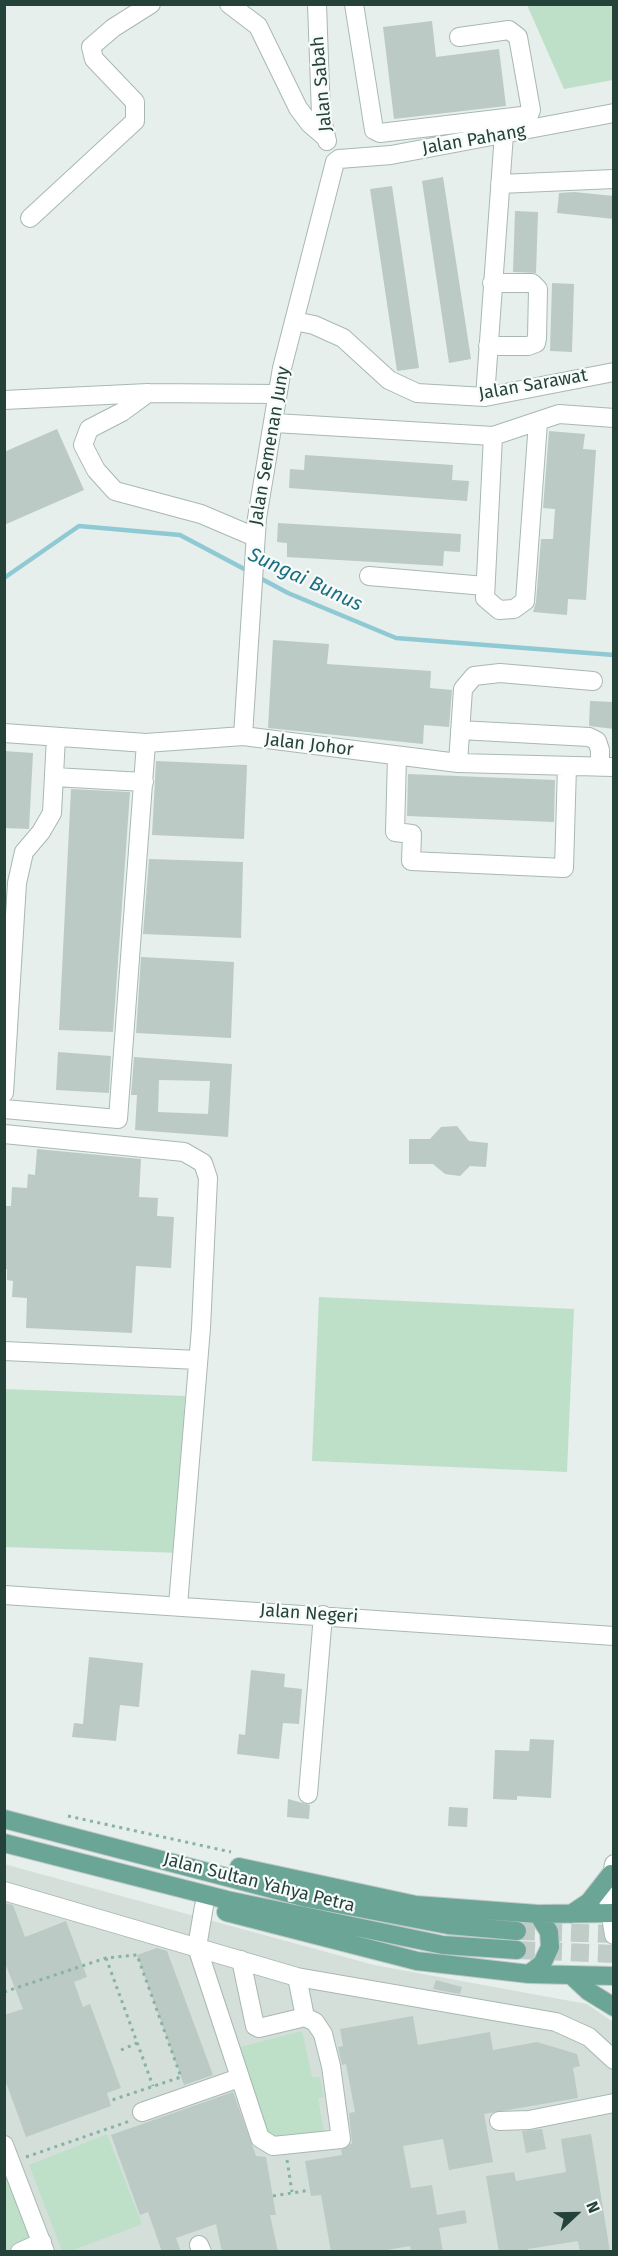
<!DOCTYPE html>
<html>
<head>
<meta charset="utf-8">
<style>
	body { margin:0 }
	#map { position:relative; width:618px; height:2256px; overflow:hidden; background:#e6efeb; font-family:"Fira Sans",sans-serif }
	canvas { display:block }
	.frame { position:absolute; inset:0; border:6px solid #24423a; pointer-events:none }
	.north { position:absolute; left:546px; top:2184px; width:60px; height:60px; -webkit-text-stroke:4px #f7fbf9; paint-order:stroke; rotate:68deg; font-size:16px; font-weight:700; line-height:24px; text-align:center; color:#24423a }
	.north::after { content:''; display:block; margin:auto; width:21px; height:27px; background:#24423a; clip-path:polygon(50% 0,100% 100%,50% 72%,0 100%) }
</style>
</head>
<body>
<div id="map">
<canvas width="618" height="2256"></canvas>
<div class="frame"></div>
<div class="north">N</div>
</div>
<script>
const context = document.querySelector('canvas').getContext('2d');
context.lineJoin = 'round';
function paint(path, color) { context.fillStyle = color; context.fill(path, 'evenodd'); }
const shape = rows => new Path2D(rows.map(r => 'M' + r).join(''));
function strokePath(path, color, width, dash) { context.strokeStyle = color; context.lineWidth = width; context.lineCap = dash ? 'butt' : 'round'; context.setLineDash(dash || []); context.stroke(path); }
function label(font, color, halo, rows, align = 'center') {
  context.font = font + ' "Fira Sans",sans-serif'; context.lineWidth = 4.5; context.setLineDash([]); context.textBaseline = 'middle'; context.strokeStyle = halo; context.fillStyle = color; for (const [text, x, y, turn = 0] of rows) {
    context.save(); context.translate(x, y); context.rotate((+turn || 0) * Math.PI / 180); context.textAlign = isNaN(turn) ? turn : align; if (halo) context.strokeText(text, 0, 0); context.fillText(text, 0, 0); context.restore();
  }
}
paint(shape([
	[4,1864,374,1965,587,2004,613,2022,613,2251,5,2251]
]), '#d4dfda');
paint(shape([
	[527,5,613,5,613,80,564,89],
	[319,1297,574,1309,567,1472,312,1461],
	[5,1389,185,1396,180,1553,5,1547],
	[302,2031,312,2077,320,2077,324,2097,318,2098,324,2132,274,2140,261,2133,236,2048],
	[107,2134,142,2224,71,2251,62,2251,29,2165],
	[5,2171,37,2238,5,2252]
]), '#bfe0c8');
strokePath(shape([
	[258,577,288,593,396,638,614,655],
	[4,578,79,526,180,535,248,571]
]), '#8ec9d4', 4.5);
paint(shape([
	[432,21,436,57,499,49,506,106,394,119,383,27],
	[443,177,471,359,449,363,422,181],
	[392,186,419,368,397,371,370,189],
	[574,192,614,196,614,219,557,213,559,193],
	[515,211,538,212,536,273,513,272],
	[552,283,574,284,572,352,550,351],
	[57,429,84,490,4,525,4,452],
	[549,431,585,434,583,449,596,450,586,600,568,599,567,615,533,612,536,602,541,539,553,539,555,509,543,508],
	[305,455,453,465,452,480,469,481,467,501,289,488,290,469,304,470],
	[278,523,461,534,460,552,444,551,443,566,287,557,287,543,277,542],
	[273,640,329,644,327,664,431,671,430,688,452,690,449,727,424,725,423,744,268,728],
	[590,701,614,702,614,729,589,726],
	[4,751,33,753,29,829,4,828],
	[156,761,247,765,244,839,152,835],
	[408,774,555,780,554,822,407,816],
	[71,789,130,792,113,1032,59,1030],
	[149,859,243,862,241,938,143,934],
	[141,957,234,962,231,1038,136,1033],
	[58,1052,111,1056,109,1093,56,1090],
	[134,1057,232,1064,228,1137,135,1130,137,1095,131,1095],
	[159,1080,210,1081,208,1114,158,1112],
	[457,1126,469,1141,488,1143,486,1167,470,1166,460,1176,445,1174,433,1164,409,1164,409,1139,430,1139,441,1127],
	[37,1149,141,1159,139,1197,158,1198,157,1216,174,1217,171,1268,136,1266,132,1333,26,1328,27,1298,12,1297,13,1281,7,1280,7,1269,4,1269,4,1206,11,1206,12,1187,27,1188,28,1174,35,1175],
	[89,1657,143,1663,139,1707,120,1705,116,1741,72,1737,74,1723,83,1724],
	[251,1670,285,1674,284,1687,302,1689,299,1724,283,1723,279,1759,237,1754,239,1734,245,1735],
	[530,1739,554,1740,551,1798,517,1796,517,1800,493,1799,495,1750,529,1751],
	[288,1799,310,1805,309,1819,287,1817],
	[449,1807,468,1808,467,1827,448,1826],
	[4,1903,13,1905,25,1937,66,1921,87,1977,74,1982,83,2007,90,2004,121,2088,107,2093,111,2106,26,2137,4,2077,4,2015,23,2009,4,1960],
	[157,1948,167,1951,213,2075,184,2085,137,1955],
	[436,1980,462,1987,460,1994,433,1989],
	[413,2016,418,2045,490,2032,493,2050,537,2042,577,2054,580,2066,573,2068,578,2098,484,2114,493,2162,449,2170,443,2139,403,2146,411,2188,432,2185,437,2215,465,2210,467,2223,439,2228,443,2252,411,2252,410,2246,376,2252,331,2252,321,2195,311,2196,305,2161,342,2155,341,2150,352,2143,349,2113,355,2112,346,2064,342,2065,338,2047,343,2046,340,2029],
	[233,2092,256,2156,266,2157,276,2215,270,2215,278,2252,222,2252,216,2224,176,2238,181,2252,162,2252,148,2212,140,2215,111,2135],
	[542,2129,546,2149,526,2153,522,2131],
	[591,2134,610,2252,580,2252,578,2241,528,2249,528,2252,499,2252,486,2176,514,2172,516,2181,566,2172,561,2139]
]), '#bbcac4');
strokePath(shape([
	[517,1931,614,1934],
	[517,1950,614,1954]
]), '#bfccc8', 18, [18, 9]);
const minor = shape([
	[229,4,258,26,298,108,310,124,325,137],
	[317,4,321,115,327,141],
	[354,4,374,130,380,133,522,116,523,131],
	[459,37,509,30,518,37,531,110,529,115,522,116],
	[335,162,339,159,391,155,614,113],
	[500,184,614,179],
	[30,218,135,121,135,102,94,59,91,47,113,28,151,4],
	[294,321,314,325,343,338,389,380,417,393,485,397,614,372],
	[488,346,528,346,536,343,537,338,538,289,532,283,492,283],
	[148,393,122,412,89,429,83,445,96,470,115,491,201,514,255,537],
	[485,397,504,134],
	[4,400,148,393,277,394],
	[275,423,493,436,559,414,614,418],
	[493,436,485,598,499,610,514,609,525,601,538,422],
	[369,576,485,586],
	[460,730,589,737,597,741,600,750,600,767],
	[4,733,146,743,243,736,458,763,614,767],
	[243,736,257,518,282,368,335,162],
	[397,756,395,832,412,834,411,861,564,868,567,766],
	[458,763,463,689,474,676,500,673,593,681],
	[54,777,144,782],
	[4,1093,17,883,24,852,41,832,52,813,56,737],
	[4,1109,118,1119,146,743],
	[4,1134,184,1152,203,1163,208,1178,201,1328,178,1605],
	[4,1351,198,1360],
	[4,1595,614,1636],
	[308,1794,323,1615],
	[614,1864,608,1898,614,1935],
	[4,1891,297,1977,556,2022,589,2037,614,2060],
	[204,1906,197,1947,260,2138,273,2146,341,2139,331,2066,323,2034,315,2022,305,2017],
	[241,1960,255,2026,259,2028,305,2017,297,1977],
	[142,2112,239,2078],
	[499,2121,529,2120,614,2103],
	[4,2145,45,2252],
	[199,2245,202,2252],
	[20,2252,42,2242]
]);
const major = shape([
	[4,1819,307,1898,448,1925,517,1931],
	[4,1843,227,1900,443,1945,517,1950],
	[239,1867,416,1905,538,1914,614,1913],
	[226,1912,417,1961,529,1974,614,1976],
	[571,1914,589,1902,611,1874],
	[529,1974,542,1964,550,1947,549,1932,538,1914],
	[572,1976,588,1991,614,2007]
]);
strokePath(minor, '#a8b8b2', 20);
strokePath(major, '#c2cac8', 20);
strokePath(shape([
	[68,1816,231,1852],
	[106,1958,153,2086],
	[4,1992,106,1958,137,1955,181,2077,109,2101],
	[121,2050,137,2043],
	[26,2157,130,2121],
	[287,2160,292,2192],
	[273,2196,310,2190]
]), '#86b3a5', 3, [3, 4.5]);
strokePath(minor, '#fff', 18);
strokePath(major, '#6aa596', 18);
label('18px', '#24423a', '#f7fbf9', [
	["Jalan Sabah",322,84,-95],
	["Jalan Pahang",474,140,-10],
	["Jalan Sarawat",533,385,-10],
	["Jalan Semenan Juny",270,446,-80],
	["Jalan Johor",309,745,7],
	["Jalan Negeri",309,1614,4],
	["Jalan Sultan Yahya Petra",259,1883,14]
]);
label('italic 20px', '#1c6f80', '#f7fbf9', [
	["Sungai Bunus",305,580,25]
]);
</script>
</body>
</html>
